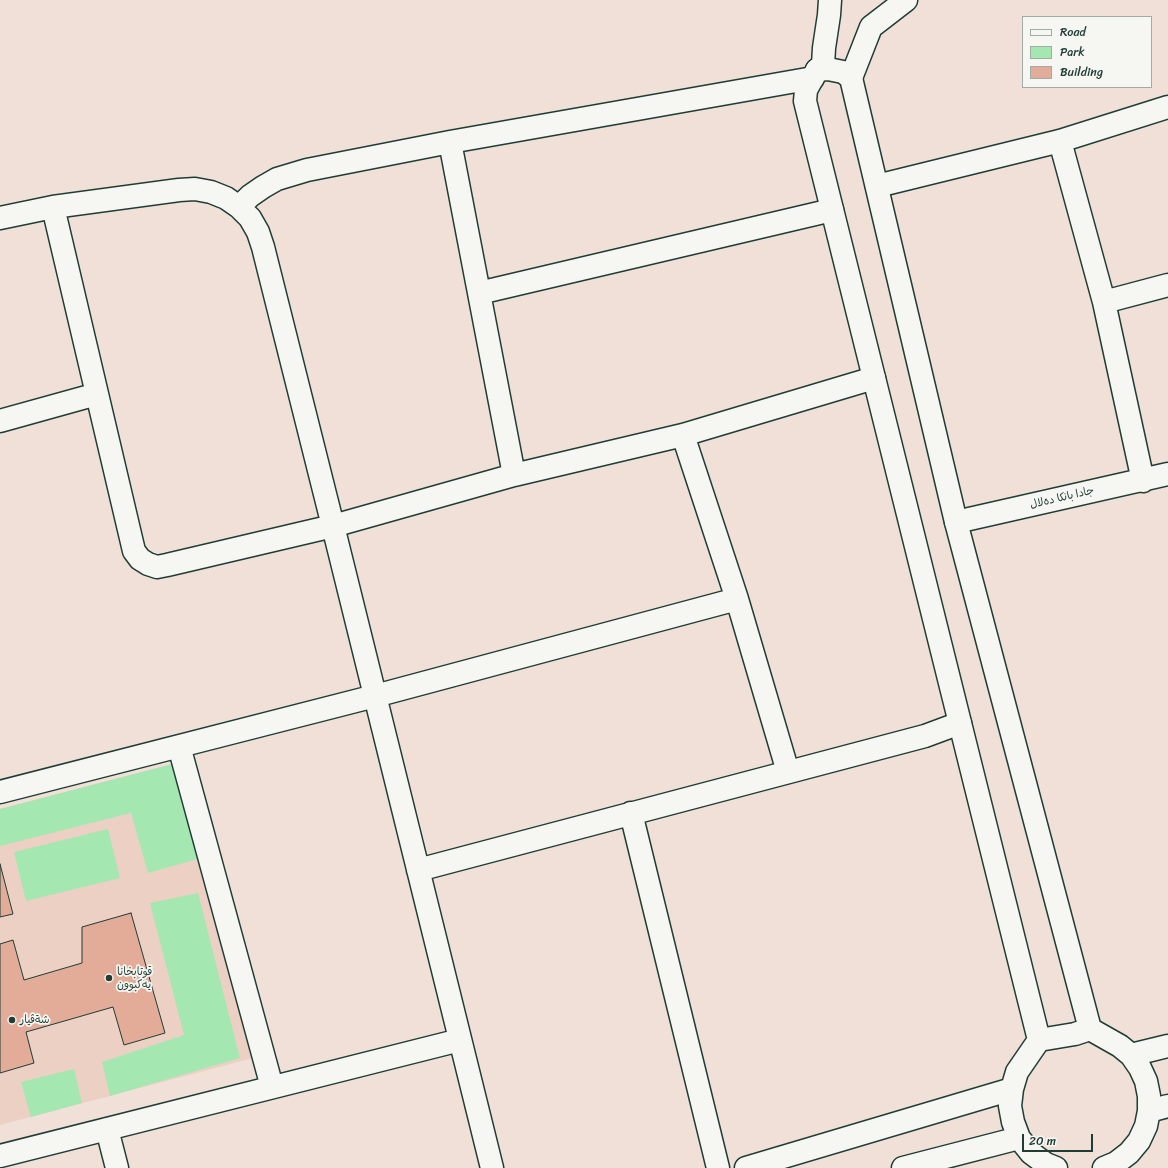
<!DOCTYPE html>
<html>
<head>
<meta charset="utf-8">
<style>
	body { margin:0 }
	#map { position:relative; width:1168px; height:1168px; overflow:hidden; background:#f0e0d7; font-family:Sriracha,sans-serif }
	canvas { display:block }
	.legend { position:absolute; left:1022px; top:16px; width:130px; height:72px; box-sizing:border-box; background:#f6f6f2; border:1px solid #a0aca6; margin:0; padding:5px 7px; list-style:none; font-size:12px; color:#1f3d34 }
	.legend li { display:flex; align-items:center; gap:8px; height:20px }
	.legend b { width:20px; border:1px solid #a0aca6 }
	.scale { position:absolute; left:1022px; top:1134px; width:71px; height:18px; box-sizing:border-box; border:2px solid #1f3d34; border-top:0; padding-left:5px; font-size:12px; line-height:14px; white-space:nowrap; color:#1f3d34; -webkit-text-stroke:3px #f6f6f2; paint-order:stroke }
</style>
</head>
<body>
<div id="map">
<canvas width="1168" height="1168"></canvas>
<ul class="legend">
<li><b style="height:5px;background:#f6f6f2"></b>Road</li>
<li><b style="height:11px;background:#a5e7b1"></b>Park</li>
<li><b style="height:11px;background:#e2ac98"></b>Building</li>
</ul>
<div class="scale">20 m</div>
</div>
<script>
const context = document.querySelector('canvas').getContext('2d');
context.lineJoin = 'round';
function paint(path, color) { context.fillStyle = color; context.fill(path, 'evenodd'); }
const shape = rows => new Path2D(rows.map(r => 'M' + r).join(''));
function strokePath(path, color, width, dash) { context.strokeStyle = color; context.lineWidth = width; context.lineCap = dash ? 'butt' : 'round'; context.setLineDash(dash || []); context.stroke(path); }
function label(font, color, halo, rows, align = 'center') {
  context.font = font + ' Sriracha,"Playpen Sans Arabic",sans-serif'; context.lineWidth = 3.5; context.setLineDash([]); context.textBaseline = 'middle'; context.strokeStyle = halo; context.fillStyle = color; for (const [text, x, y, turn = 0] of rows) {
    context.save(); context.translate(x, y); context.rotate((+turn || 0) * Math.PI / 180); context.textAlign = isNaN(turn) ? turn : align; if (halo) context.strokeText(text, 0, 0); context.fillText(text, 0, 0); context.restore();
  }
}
paint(shape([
	[176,763,253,1058,0,1125,0,809]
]), '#ecd0c4');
paint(shape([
	[176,763,201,858,148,873,131,813,0,846,0,809],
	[108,829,120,878,26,901,14,852],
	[198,893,240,1058,110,1096,102,1062,184,1035,150,903],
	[74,1069,82,1103,31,1117,21,1082]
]), '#a5e7b1');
const building = shape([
	[0,864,13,914,0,917,0,864],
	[131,913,165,1033,124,1045,113,1007,26,1032,34,1063,0,1073,0,944,13,940,24,980,82,963,82,927,131,913]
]);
paint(building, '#e2ac98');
strokePath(building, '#1f3d34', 1);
const street = shape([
	[817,70,823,65,824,48,829,15,830,0],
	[851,78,871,27,906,0],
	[1060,141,1104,302,1143,481],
	[450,142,514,475],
	[877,186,1060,141,1168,107],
	[53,207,134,551,140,559,148,564,157,567,167,565,333,526,514,475,683,435,874,378],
	[239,207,250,196,263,187,277,179,307,170,450,142,813,78],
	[0,218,53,207,179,190,195,189,211,192,226,198,239,207,250,218,258,232,263,247,333,526,492,1168],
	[479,293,832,210],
	[1104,302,1168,285],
	[0,421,97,394],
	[683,435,737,599,788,772],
	[956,522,1168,474],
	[179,746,272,1087],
	[0,792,375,696,737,599],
	[631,813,718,1168],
	[418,870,925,736,960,723],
	[107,1129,117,1168],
	[0,1156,460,1040]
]);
const secondary = shape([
	[1039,1040,805,101,806,90,817,70,828,69,843,72,851,78,956,522,1090,1029],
	[1131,1055,1168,1046],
	[1149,1111,1168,1106],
	[746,1168,1012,1089],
	[903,1168,1019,1138],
	[1056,1168,1046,1164,1031,1153,1019,1138,1013,1122,1010,1106,1012,1089,1017,1072,1039,1040,1075,1034,1090,1029,1120,1046,1131,1055,1140,1068,1146,1081,1149,1096,1149,1111,1146,1126,1139,1141,1129,1153,1116,1163,1104,1168]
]);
strokePath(street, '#1f3d34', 25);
strokePath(secondary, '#1f3d34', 25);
strokePath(street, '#f6f6f2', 22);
strokePath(secondary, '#f6f6f2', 22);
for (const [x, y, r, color] of [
	[109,978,4,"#1f3d34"],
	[12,1020,4,"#1f3d34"]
]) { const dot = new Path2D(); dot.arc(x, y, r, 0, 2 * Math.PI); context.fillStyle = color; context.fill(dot); strokePath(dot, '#f6f6f2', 1.5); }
label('11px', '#1f3d34', '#f6f6f2', [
	["جادا بانكا ده‌لال",1062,498,-13]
]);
label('11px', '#1f3d34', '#f6f6f2', [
	["قوتابخانا",117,972],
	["یەکبوون",117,985],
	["شةڤيار",20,1020]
], 'left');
</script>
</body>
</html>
